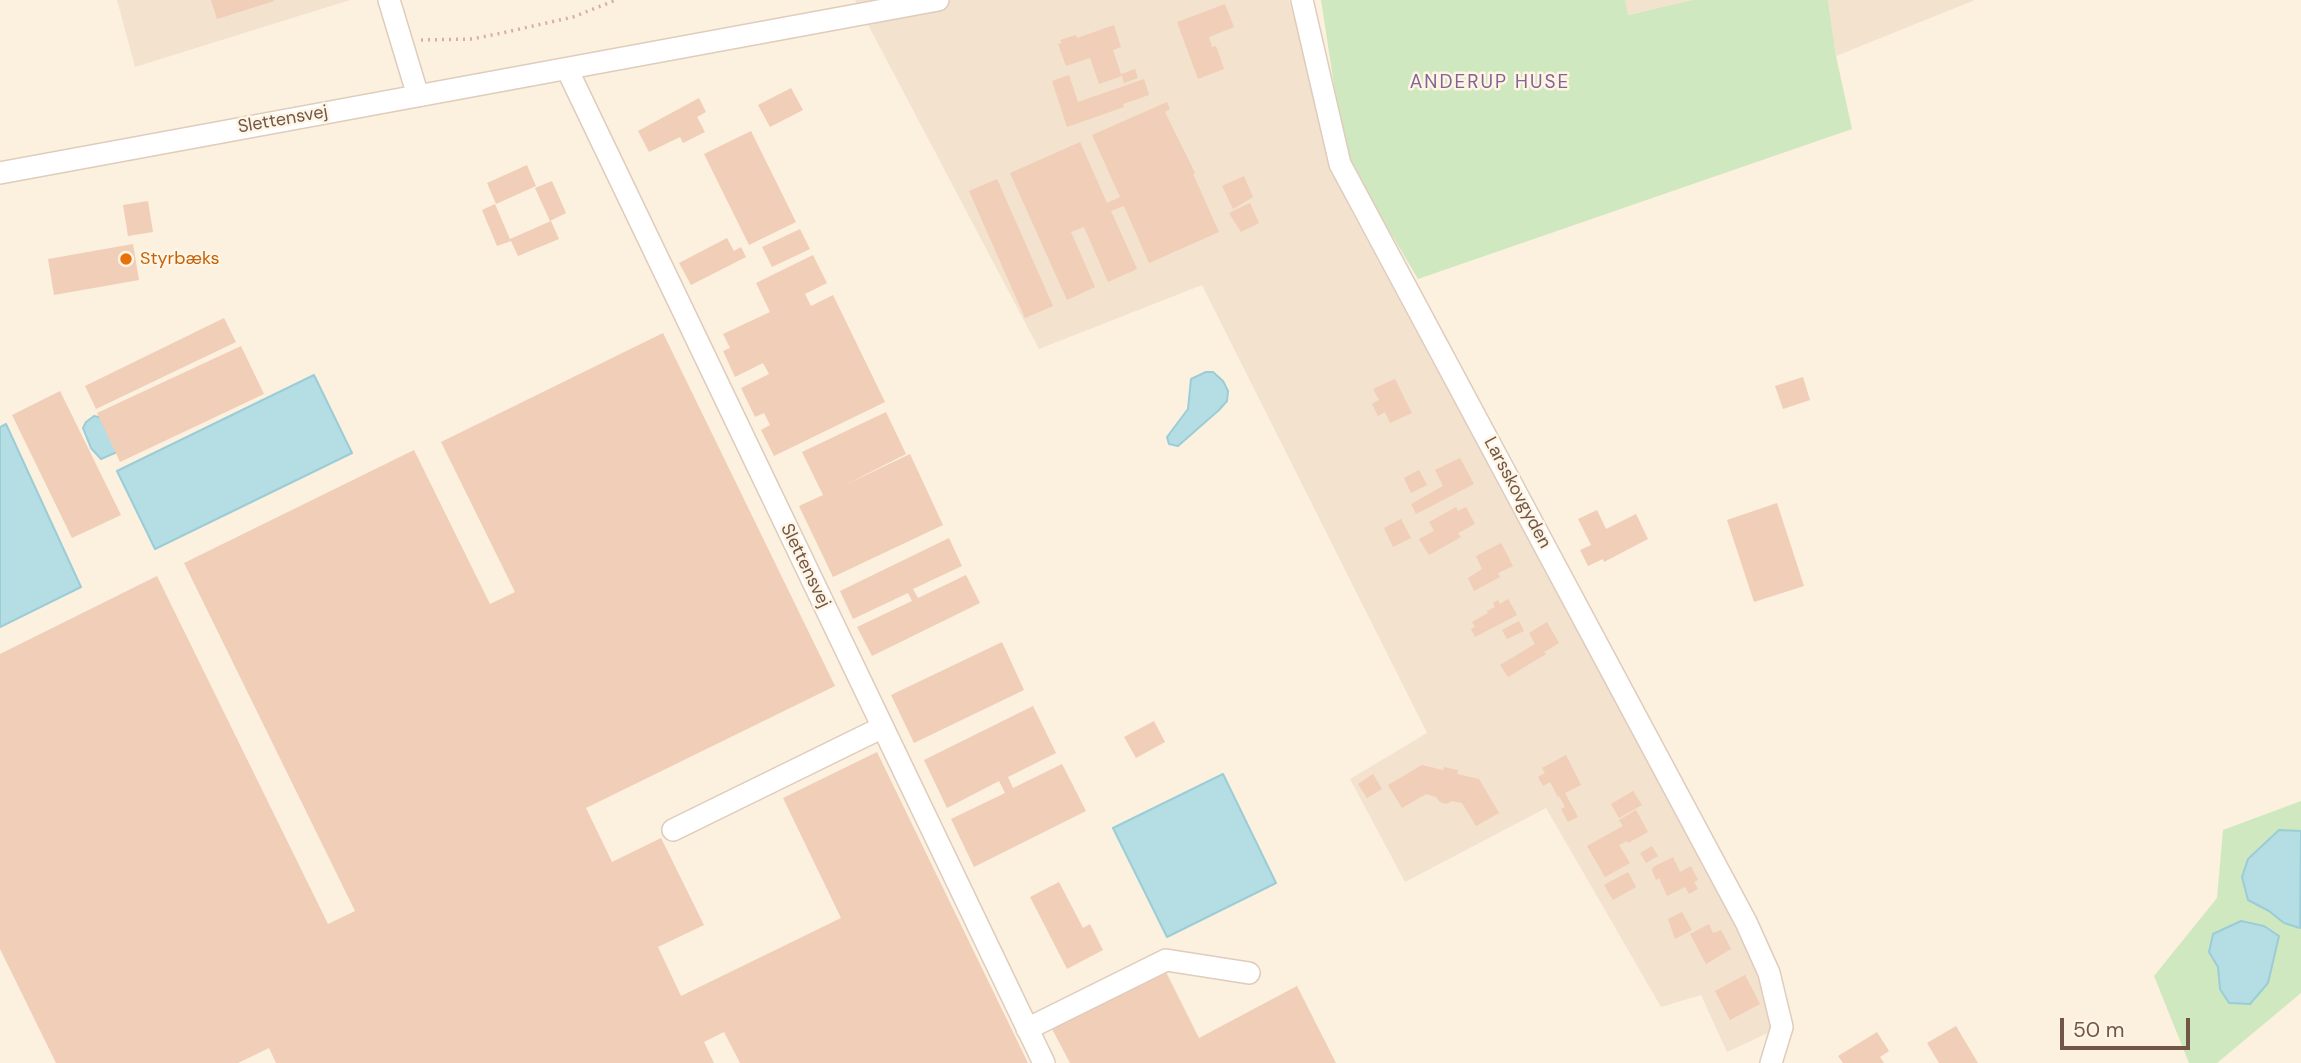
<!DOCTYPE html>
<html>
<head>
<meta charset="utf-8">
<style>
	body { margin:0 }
	#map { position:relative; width:2301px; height:1063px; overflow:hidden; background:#fcf0df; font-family:"DM Sans",sans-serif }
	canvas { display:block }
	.scale { position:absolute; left:2060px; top:1018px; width:130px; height:32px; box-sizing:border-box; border:4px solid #715648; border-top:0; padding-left:9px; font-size:21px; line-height:24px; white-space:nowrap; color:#715648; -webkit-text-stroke:5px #fff5e5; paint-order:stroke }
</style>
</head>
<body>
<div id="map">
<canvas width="2301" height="1063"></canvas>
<div class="scale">50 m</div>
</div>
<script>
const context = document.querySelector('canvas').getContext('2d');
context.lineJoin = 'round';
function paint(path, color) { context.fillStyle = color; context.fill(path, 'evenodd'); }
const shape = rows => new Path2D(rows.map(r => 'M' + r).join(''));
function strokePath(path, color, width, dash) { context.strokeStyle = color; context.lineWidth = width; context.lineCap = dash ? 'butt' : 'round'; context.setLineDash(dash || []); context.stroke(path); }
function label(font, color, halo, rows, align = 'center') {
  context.font = font + ' "DM Sans",sans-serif'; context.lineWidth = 5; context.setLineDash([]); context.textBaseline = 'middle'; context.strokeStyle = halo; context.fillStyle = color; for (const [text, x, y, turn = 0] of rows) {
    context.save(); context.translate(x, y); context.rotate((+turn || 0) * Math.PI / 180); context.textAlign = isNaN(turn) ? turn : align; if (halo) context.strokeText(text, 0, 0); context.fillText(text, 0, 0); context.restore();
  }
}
paint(shape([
	[117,0,350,0,135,67],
	[855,0,1289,0,1346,201,1757,965,1772,1031,1727,1052,1701,995,1661,1007,1546,808,1405,882,1350,779,1427,733,1202,285,1039,349],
	[1625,0,1692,0,1627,15],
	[1828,0,1975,0,1836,56]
]), '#f3e2ce');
paint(shape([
	[1321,0,1625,0,1628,15,1692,0,1828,0,1836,56,1852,129,1418,279,1345,156],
	[2301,801,2301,993,2217,1063,2189,1063,2154,976,2217,898,2223,830]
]), '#d0e8bf');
const water = shape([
	[1206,372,1213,372,1223,381,1228,391,1227,401,1219,410,1178,446,1169,444,1167,437,1188,409,1191,379,1206,372],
	[314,375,352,453,155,549,117,471,314,375],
	[94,416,102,418,117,452,101,459,91,448,83,428,86,422,94,416],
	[6,424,81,587,0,627,0,427,6,424],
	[1223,774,1276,883,1167,937,1113,828,1223,774],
	[2279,830,2301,831,2300,928,2284,923,2269,911,2248,900,2242,877,2248,859,2279,830],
	[2241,921,2264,926,2279,936,2268,983,2250,1004,2229,1003,2220,989,2218,967,2209,952,2213,934,2241,921]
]);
paint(water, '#b5dde4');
strokePath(water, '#9bcdd6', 2);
paint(shape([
	[211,0,274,0,274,1,217,19],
	[1225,4,1234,27,1209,37,1212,47,1216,46,1224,69,1198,79,1177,22],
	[1114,25,1121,47,1113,50,1121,74,1135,69,1138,78,1124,83,1122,76,1099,84,1090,58,1066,66,1058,44,1062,43,1060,40,1076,35,1077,38],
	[1069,75,1078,102,1144,79,1149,95,1123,104,1124,107,1067,127,1052,81],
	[791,88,803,110,770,127,758,105],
	[699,98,706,112,697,117,705,132,683,143,680,137,649,152,638,131],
	[1167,102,1170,109,1165,112,1195,173,1193,174,1219,232,1149,263,1124,206,1111,211,1137,269,1108,282,1084,227,1071,232,1095,287,1067,300,1010,173,1080,142,1107,203,1120,197,1092,135],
	[751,131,796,222,749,245,704,154],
	[527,165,536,186,496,204,487,183],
	[1244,176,1253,197,1233,209,1222,186],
	[997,179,1053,306,1025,318,969,191],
	[552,181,566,213,550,221,535,188],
	[148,201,153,232,128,236,123,205],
	[1250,203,1259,223,1241,232,1229,213],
	[495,204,510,239,551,221,559,239,518,256,511,241,497,246,482,210],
	[800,229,810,249,772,267,762,247],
	[727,238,734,251,741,247,746,257,691,285,679,263],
	[133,244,139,280,54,295,48,259],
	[813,255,827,283,805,294,811,306,833,295,885,402,774,456,761,430,770,425,764,413,755,417,741,388,769,374,763,363,735,377,723,351,730,348,723,334,770,312,756,283],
	[224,318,236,342,96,409,85,386],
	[663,333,835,686,586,808,612,862,661,838,704,925,658,947,681,996,841,918,783,798,877,752,1028,1063,740,1063,724,1032,704,1042,714,1063,276,1063,269,1048,238,1063,56,1063,0,949,0,654,157,576,328,924,355,911,184,563,414,450,490,604,515,592,441,442],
	[241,346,264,394,120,462,97,413],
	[1803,377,1810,400,1783,409,1775,386],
	[1395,379,1412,413,1390,423,1385,412,1378,416,1372,404,1379,400,1373,389],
	[60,391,121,515,72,538,12,415],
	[886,412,906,454,843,486,910,454,943,525,833,577,799,506,823,495,802,452],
	[1460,458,1474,484,1416,514,1411,504,1443,486,1435,470],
	[1419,470,1427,485,1411,493,1404,478],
	[1777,503,1804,586,1754,602,1727,520],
	[1456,507,1458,511,1466,507,1475,524,1458,533,1461,537,1429,555,1419,539,1434,531,1429,522],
	[1597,510,1606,529,1636,514,1648,539,1604,562,1603,559,1588,566,1580,550,1591,545,1578,519],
	[1401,519,1411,538,1393,547,1384,528],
	[949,538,962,566,913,589,918,598,966,575,980,603,872,656,857,627,912,601,908,593,853,619,840,591],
	[1501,543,1513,566,1498,573,1500,577,1474,591,1468,578,1482,569,1476,556],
	[1508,599,1517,615,1475,637,1471,629,1475,627,1472,622,1488,613,1487,611,1495,607,1493,603,1498,600,1500,604],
	[1519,621,1524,631,1507,639,1502,630],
	[1547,622,1559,643,1544,652,1546,654,1508,677,1500,665,1535,644,1529,633],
	[1002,642,1024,690,914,743,891,695],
	[1033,706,1056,753,1008,777,1013,788,1062,764,1086,811,974,867,951,819,1005,793,999,781,947,808,924,760],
	[1154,721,1165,742,1136,758,1124,737],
	[1566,755,1581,785,1565,793,1578,817,1568,822,1561,809,1565,807,1559,796,1558,797,1550,782,1543,786,1538,777,1545,773,1542,768],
	[1422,765,1443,770,1444,767,1458,770,1457,774,1479,779,1499,813,1476,826,1462,803,1452,801,1446,804,1440,802,1436,797,1426,794,1402,808,1388,785],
	[1373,774,1382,789,1367,798,1358,784],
	[1633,791,1642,805,1619,818,1611,804],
	[1636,810,1648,832,1628,843,1627,841,1619,845,1630,863,1605,877,1587,846,1623,826,1619,820],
	[1652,846,1658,856,1646,863,1640,853],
	[1673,857,1680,872,1691,866,1698,880,1694,882,1698,889,1689,894,1685,887,1667,896,1659,878,1656,880,1652,870,1653,867],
	[1628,872,1636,887,1613,900,1604,885],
	[1059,882,1083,928,1090,924,1103,950,1067,969,1030,897],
	[1682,912,1692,930,1675,939,1668,919],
	[1709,924,1713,933,1721,930,1731,949,1706,964,1690,934],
	[1166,972,1199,1038,1297,986,1336,1063,1070,1063,1052,1029],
	[1745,975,1760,1004,1730,1020,1715,991],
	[1956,1026,1978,1063,1939,1063,1927,1043],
	[1877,1032,1889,1051,1880,1057,1884,1063,1843,1063,1838,1056]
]), '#f0ceb8');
const minor = shape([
	[389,0,418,96],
	[1302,0,1340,164,1746,922,1769,973,1782,1027,1771,1063],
	[567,69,1044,1063],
	[0,173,938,0],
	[673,830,883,727],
	[1027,1029,1166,960,1249,973]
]);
strokePath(minor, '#dfccbc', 24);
strokePath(shape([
	[421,40,472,39,502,33,573,17,616,0]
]), '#d5b19b', 3.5, [2, 5]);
strokePath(minor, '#fff', 21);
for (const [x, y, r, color] of [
	[126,259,7,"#e8710a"]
]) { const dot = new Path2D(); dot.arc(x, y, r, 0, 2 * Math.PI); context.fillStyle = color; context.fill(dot); strokePath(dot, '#fff5e5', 2.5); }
label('18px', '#715648', '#fff5e5', [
	["Slettensvej",283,120,-10],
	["Larsskovgyden",1517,493,62],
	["Slettensvej",805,566,64]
]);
label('18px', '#c56008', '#fff5e5', [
	["Styrbæks",140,259]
], 'left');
context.letterSpacing = '2px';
label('19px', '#846395', '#fff5e5', [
	["ANDERUP HUSE",1490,83]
]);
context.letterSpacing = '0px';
</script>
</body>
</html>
